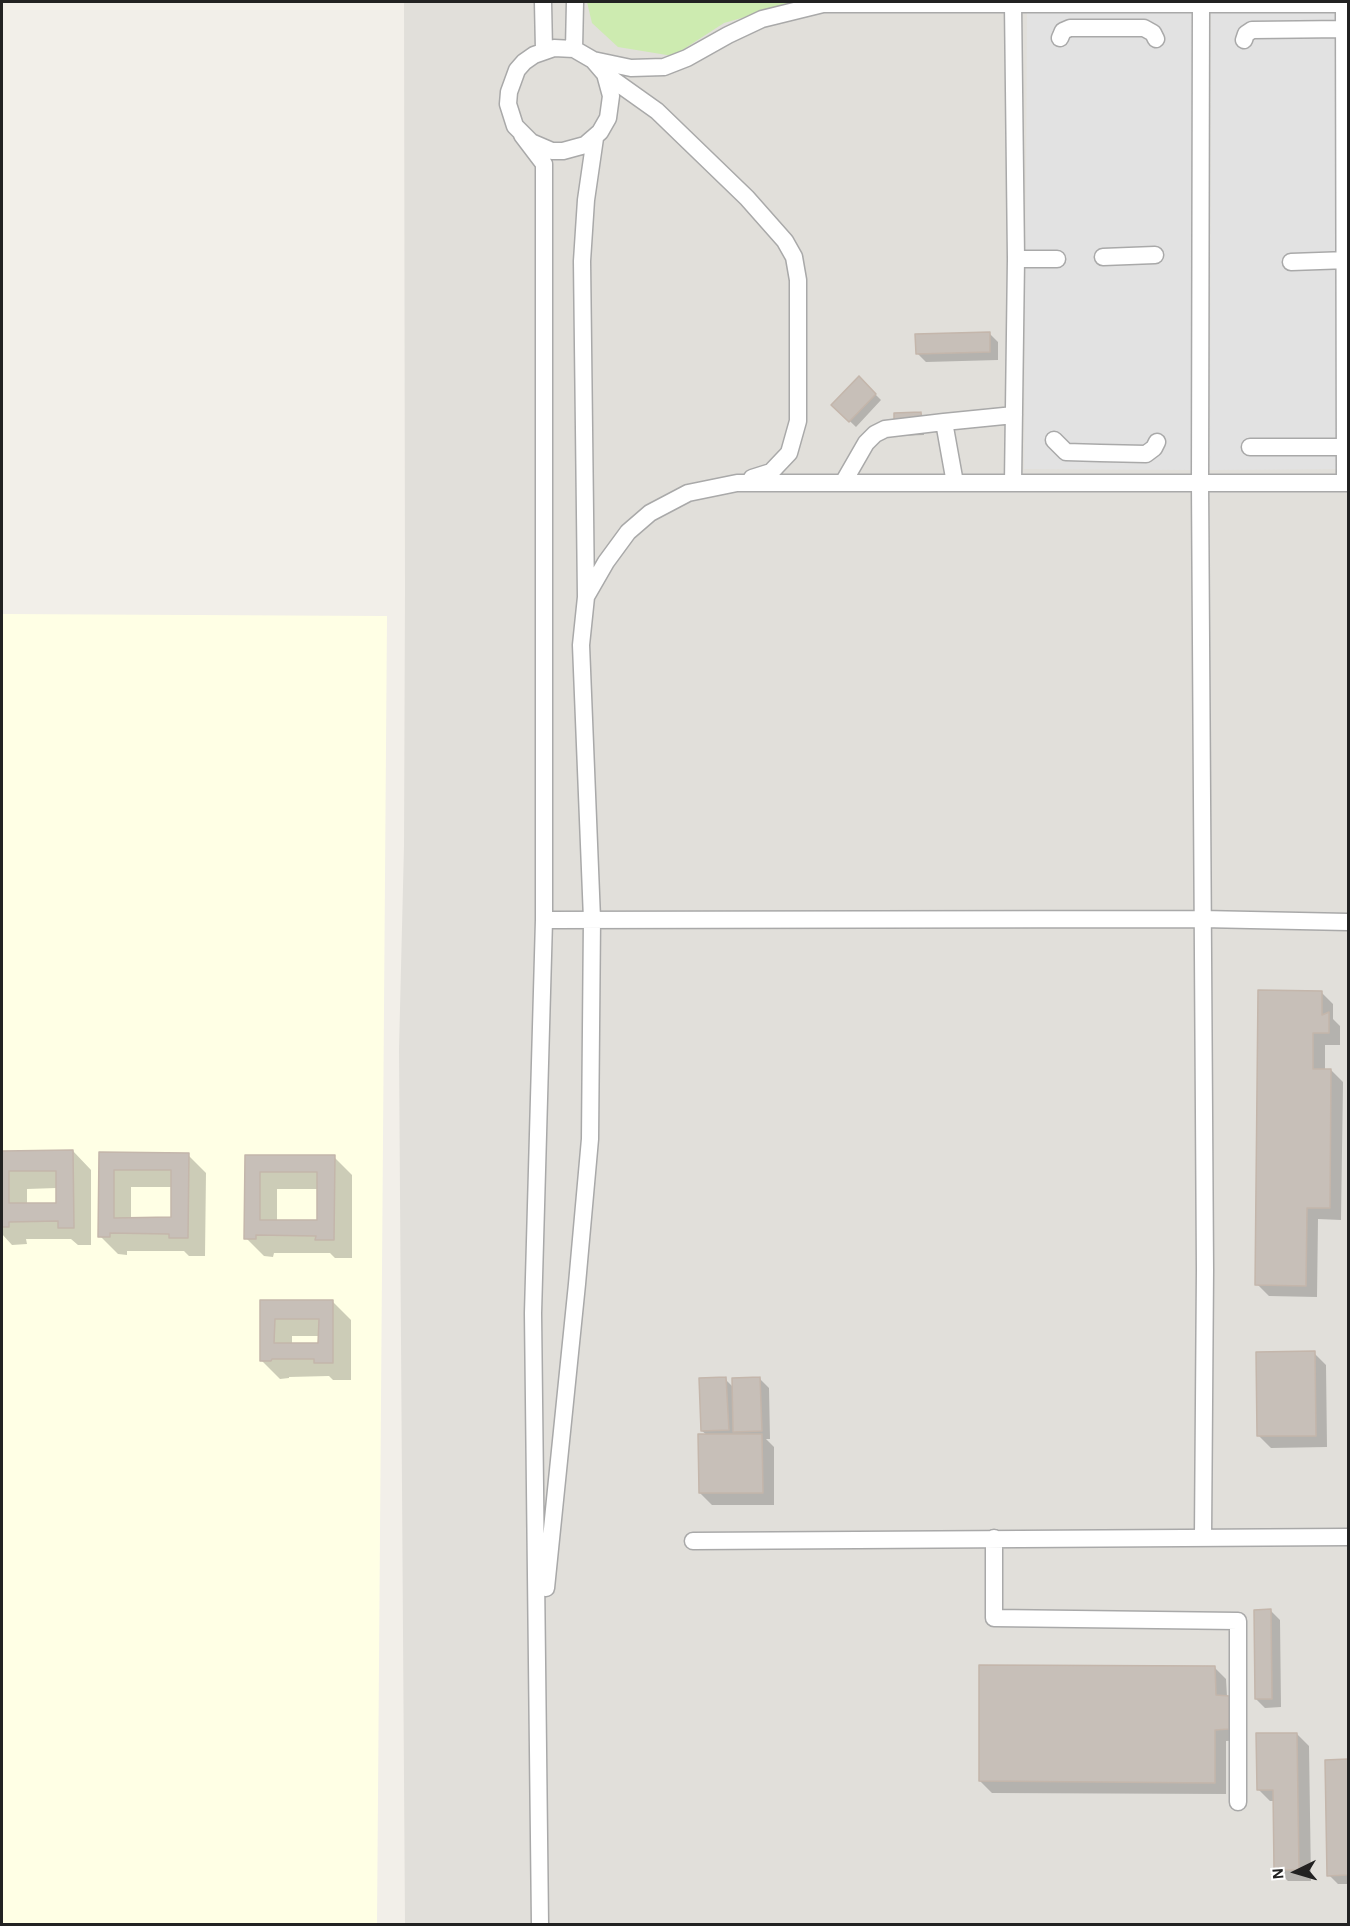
<!DOCTYPE html>
<html>
<head>
<meta charset="utf-8">
<style>
	body { margin:0 }
	#map { position:relative; width:1350px; height:1926px; overflow:hidden; background:#f2efe9; font-family:"Alegreya Sans",sans-serif }
	canvas { display:block }
	.frame { position:absolute; inset:0; border:3px solid #222; pointer-events:none }
	.north { position:absolute; left:1266px; top:1842px; width:60px; height:60px; -webkit-text-stroke:4px #fff; paint-order:stroke; rotate:265deg; font-size:16px; font-weight:700; line-height:24px; text-align:center; color:#222 }
	.north::after { content:''; display:block; margin:auto; width:21px; height:27px; background:#222; clip-path:polygon(50% 0,100% 100%,50% 72%,0 100%) }
</style>
</head>
<body>
<div id="map">
<canvas width="1350" height="1926"></canvas>
<div class="frame"></div>
<div class="north">N</div>
</div>
<script>
const context = document.querySelector('canvas').getContext('2d');
context.lineJoin = 'round';
function paint(path, color) { context.fillStyle = color; context.fill(path, 'evenodd'); }
const shape = rows => new Path2D(rows.map(r => 'M' + r).join(''));
function strokePath(path, color, width, dash) { context.strokeStyle = color; context.lineWidth = width; context.lineCap = dash ? 'butt' : 'round'; context.setLineDash(dash || []); context.stroke(path); }
paint(shape([
	[2,614,387,616,377,1924,2,1924]
]), '#ffffe5');
paint(shape([
	[404,2,1348,2,1348,1924,405,1924,399,1049,404,846,405,590]
]), '#e1dfda');
paint(shape([
	[587,2,797,2,724,23,673,56,618,47,592,23]
]), '#cdebb0');
paint(shape([
	[1211,11,1348,11,1348,469,1210,470],
	[1027,12,1192,12,1191,470,1024,469]
]), '#e2e2e2');
paint(shape([
	[989,333,998,342,998,360,926,362,917,353],
	[859,378,881,400,856,427,833,405],
	[921,413,923,416,924,435,898,436,896,433],
	[1321,992,1333,1004,1333,1019,1340,1026,1340,1045,1325,1045,1325,1070,1331,1070,1343,1082,1341,1220,1318,1219,1317,1297,1269,1296,1257,1284],
	[73,1151,91,1170,91,1245,78,1245,71,1239,26,1239,27,1244,12,1245,2,1234,2,1152],
	[57,1188,57,1204,27,1205,27,1189],
	[101,1154,188,1155,206,1173,205,1256,189,1256,184,1251,127,1251,127,1255,118,1254,100,1236],
	[131,1187,172,1187,172,1219,131,1219],
	[247,1156,334,1157,352,1175,352,1258,335,1258,330,1253,274,1253,273,1257,264,1256,246,1238],
	[277,1189,318,1189,318,1221,277,1221],
	[262,1302,333,1302,351,1320,351,1380,333,1380,329,1376,289,1377,289,1378,280,1379,262,1361],
	[292,1336,320,1336,320,1345,292,1345],
	[1314,1353,1326,1365,1327,1447,1271,1448,1259,1436],
	[725,1379,733,1387,760,1379,769,1388,770,1439,766,1439,774,1447,774,1505,712,1505,700,1493,707,1435,702,1431],
	[1271,1611,1280,1620,1281,1707,1265,1708,1256,1699],
	[1214,1667,1226,1679,1227,1697,1241,1709,1240,1740,1226,1741,1226,1794,992,1793,980,1781],
	[1297,1734,1309,1746,1311,1881,1288,1881,1276,1869,1275,1801,1270,1801,1258,1789],
	[1348,1761,1348,1884,1338,1884,1329,1875]
]), '#0003');
const building = shape([
	[990,332,990,352,916,354,915,334,990,332],
	[859,376,876,394,849,422,831,405,859,376],
	[921,412,922,433,894,434,894,413,921,412],
	[1258,990,1322,991,1322,1015,1329,1012,1329,1033,1313,1033,1313,1069,1331,1069,1330,1208,1307,1208,1306,1286,1255,1285,1258,990],
	[73,1150,74,1228,58,1228,58,1221,9,1222,9,1227,2,1227,2,1151,73,1150],
	[9,1171,56,1171,56,1203,9,1203,9,1171],
	[99,1152,189,1153,188,1238,169,1238,169,1234,110,1233,110,1237,98,1237,99,1152],
	[114,1170,171,1170,171,1217,114,1218,114,1170],
	[245,1155,335,1155,334,1240,315,1240,316,1236,256,1235,256,1239,244,1239,245,1155],
	[260,1172,317,1172,317,1220,260,1220,260,1172],
	[260,1300,333,1300,333,1363,314,1363,314,1359,272,1359,271,1361,260,1361,260,1300],
	[275,1319,319,1319,318,1343,274,1343,275,1319],
	[1315,1351,1316,1436,1257,1436,1256,1352,1315,1351],
	[726,1377,729,1430,701,1431,699,1378,726,1377],
	[760,1377,762,1431,733,1432,732,1378,760,1377],
	[698,1434,762,1434,763,1493,699,1493,698,1434],
	[1271,1609,1272,1699,1255,1699,1254,1610,1271,1609],
	[979,1665,1215,1666,1216,1695,1229,1696,1229,1729,1215,1730,1215,1783,979,1781,979,1665],
	[1256,1733,1297,1733,1299,1870,1274,1870,1273,1790,1257,1790,1256,1733],
	[1348,1759,1348,1875,1327,1876,1325,1760,1348,1759]
]);
paint(building, '#c7bfb8');
strokePath(building, '#c4b6ab', 1.5);
const minor = shape([
	[543,2,544,50],
	[1013,4,1016,259,1013,483],
	[1201,4,1200,483,1205,1269,1203,1536],
	[1344,4,1345,483],
	[1060,38,1063,31,1070,28,1144,28,1153,33,1156,39],
	[1244,40,1246,34,1252,30,1345,29],
	[574,49,575,2],
	[593,60,605,74,611,96,608,118,600,132,585,145,563,151,552,151,531,142,515,126,508,104,509,92,517,70,524,62,534,55,554,48,574,49,593,60,631,68,664,67,687,58,728,35,762,19,823,4,1348,4],
	[605,74,657,111,747,198,785,241,794,257,798,280,798,421,789,453,771,472,752,478],
	[522,135,544,164,544,920,533,1313,540,1924],
	[1103,257,1155,255],
	[1016,259,1057,259],
	[1291,262,1348,260],
	[944,422,1014,415],
	[1054,440,1066,452,1100,453,1146,454,1154,448,1157,442],
	[1250,447,1345,447],
	[843,483,866,443,875,434,885,429,944,422,955,483],
	[587,595,606,562,628,532,650,513,688,493,737,483,1348,483],
	[544,920,1202,919,1348,922],
	[994,1538,994,1618,1238,1621,1238,1802],
	[693,1541,1348,1537],
	[546,1588,577,1284,590,1139,592,919,581,645,586,597,582,261,586,200,595,138]
]);
strokePath(minor, '#a9a9a9', 19);
strokePath(minor, '#fff', 16);
</script>
</body>
</html>
